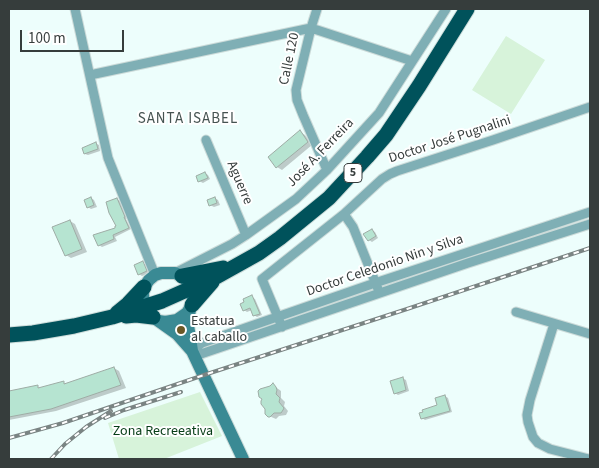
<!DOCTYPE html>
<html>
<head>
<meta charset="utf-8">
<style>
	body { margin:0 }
	#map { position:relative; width:599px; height:468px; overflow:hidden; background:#edfefc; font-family:"Source Sans 3",sans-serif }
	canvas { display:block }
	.frame { position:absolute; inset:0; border:10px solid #363d3c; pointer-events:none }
	.scale { position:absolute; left:20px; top:30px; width:104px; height:22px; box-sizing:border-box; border:2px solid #363d3c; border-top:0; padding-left:6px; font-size:15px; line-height:18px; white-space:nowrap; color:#363d3c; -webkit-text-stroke:4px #fff; paint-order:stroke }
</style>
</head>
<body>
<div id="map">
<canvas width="599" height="468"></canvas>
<div class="frame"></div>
<div class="scale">100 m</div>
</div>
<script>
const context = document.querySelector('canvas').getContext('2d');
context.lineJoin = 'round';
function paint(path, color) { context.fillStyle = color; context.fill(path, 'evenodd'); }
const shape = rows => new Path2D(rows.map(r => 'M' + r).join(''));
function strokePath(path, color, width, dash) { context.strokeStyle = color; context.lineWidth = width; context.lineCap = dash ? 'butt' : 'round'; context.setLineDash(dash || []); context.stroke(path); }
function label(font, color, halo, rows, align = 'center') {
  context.font = font + ' "Source Sans 3",sans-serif'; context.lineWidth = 4; context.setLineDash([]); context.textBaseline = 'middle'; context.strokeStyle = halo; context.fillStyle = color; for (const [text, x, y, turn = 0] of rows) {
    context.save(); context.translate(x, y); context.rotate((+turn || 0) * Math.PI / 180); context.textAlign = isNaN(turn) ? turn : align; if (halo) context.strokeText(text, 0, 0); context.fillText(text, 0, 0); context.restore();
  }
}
paint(shape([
	[506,36,545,60,511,114,472,90],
	[200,392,222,436,164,459,119,459,108,423]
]), '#d7f3da');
paint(shape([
	[300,132,305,135,312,145,282,170,277,167],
	[95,143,99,145,100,151,88,155,85,154],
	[205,173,208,175,210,179,203,183,199,181],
	[91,198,94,200,97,207,91,209,88,207],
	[215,198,218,200,220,205,214,207,210,205],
	[117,199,120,201,127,218,126,219,131,229,115,237,117,241,102,247,99,245,117,229],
	[70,221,75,224,87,252,71,258,66,255],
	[372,230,375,232,378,238,372,242,369,240],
	[143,263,146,265,149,273,142,276,139,274],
	[252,297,255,299,262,315,257,317,254,315,252,310,247,312,244,310],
	[114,368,119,371,126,388,56,411,9,420,9,392,37,387,41,389,63,383,66,384],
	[402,378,406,380,409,391,398,395,395,393],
	[273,385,281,391,281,398,285,402,284,406,288,411,286,415,279,416,276,419,269,416],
	[445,396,448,398,452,412,425,420,422,418,438,406]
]), '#0003');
const building = shape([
	[300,130,308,142,276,168,268,157,300,130],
	[96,142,98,149,84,154,82,148,96,142],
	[205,172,208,178,198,182,196,176,205,172],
	[91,197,94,205,87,208,84,200,91,197],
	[215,197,217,203,209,206,207,200,215,197],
	[117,198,125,217,124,217,129,228,113,235,114,239,98,246,93,235,115,228,115,226,116,226,109,213,106,202,117,198],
	[70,220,82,249,65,256,52,227,70,220],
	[372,229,376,236,368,241,363,234,372,229],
	[143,261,147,271,138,275,134,265,143,261],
	[252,295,260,314,253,316,250,308,243,311,240,304,244,302,243,299,252,295],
	[114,367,121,385,51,409,9,417,9,391,38,385,38,388,64,381,64,384,114,367],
	[403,377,406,390,394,394,390,381,403,377],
	[273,383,276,387,277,390,276,394,280,398,279,402,284,408,283,410,281,413,274,413,270,417,268,417,265,414,265,409,261,404,261,401,262,399,259,397,258,391,260,389,270,386,273,383],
	[445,395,450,411,421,419,419,413,423,412,422,410,437,405,435,398,445,395]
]);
paint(building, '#b6e4d1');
strokePath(building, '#9eaca5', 1);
const street = shape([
	[75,9,108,158,155,275],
	[317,9,311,28,296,90,297,100,303,115,327,170],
	[90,75,311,28,412,61],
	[206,140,246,235],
	[344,214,353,227,378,289],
	[175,273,232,244,246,235,296,199,327,170,379,113,446,9],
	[516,312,590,334],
	[554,324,530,400,527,415,528,422,533,437,538,443,550,449,589,459],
	[282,327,262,279,344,214,382,179,390,174,397,171,493,140,590,107],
	[192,351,202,343,375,283,590,212],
	[195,356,468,263,590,224]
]);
const secondary = shape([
	[190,309,188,325,192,351],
	[159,321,165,322,177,320,187,313,192,305,193,300,191,289,188,282,182,276,175,273,161,273,155,275,149,280,144,287,143,294,144,306,148,313,153,317,177,334,192,351,243,459]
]);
const highway = shape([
	[182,276,223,268],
	[192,305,212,282],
	[117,313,128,304,144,287],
	[126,316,136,315,153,317],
	[9,335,33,333,74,326,112,317,162,301,216,277,259,253,280,238,329,198,367,157,386,135,419,86,467,9]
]);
strokePath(street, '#ccdbd9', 11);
strokePath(secondary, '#ccdbd9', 14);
strokePath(highway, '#ccdbd9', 17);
strokePath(street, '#7fafb5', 9);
strokePath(secondary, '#3a8a94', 12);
strokePath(highway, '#00525b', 15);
const rail = shape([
	[105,418,124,410,181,392],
	[9,438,63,423,204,375,407,309,590,248],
	[51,459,65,444,86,427,111,411]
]);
strokePath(rail, '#7a8483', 4);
strokePath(rail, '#fff', 2, [5.5]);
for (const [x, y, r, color] of [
	[181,330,5,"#6a5826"]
]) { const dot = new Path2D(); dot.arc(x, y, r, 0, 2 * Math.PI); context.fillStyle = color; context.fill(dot); strokePath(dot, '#fff', 2); }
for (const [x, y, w] of [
	[353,173,18]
]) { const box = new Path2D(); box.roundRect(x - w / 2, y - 9.5, w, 19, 4); context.fillStyle = '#fff'; context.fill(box); strokePath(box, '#363d3c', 1); }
label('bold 12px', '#363d3c', null, [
	["5",353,173]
]);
label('14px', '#363d3c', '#fff', [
	["Calle 120",290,59,-78],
	["Doctor José Pugnalini",450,140,-18],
	["José A. Ferreira",321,153,-46],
	["Aguerre",239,183,67],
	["Doctor Celedonio Nin y Silva",385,266,-19]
]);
label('14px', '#363d3c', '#fff', [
	["Estatua",191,322],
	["al caballo",191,338]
], 'left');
label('14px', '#053c15', '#fff', [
	["Zona Recreeativa",163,432]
]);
context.letterSpacing = '1px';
label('15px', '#455351', '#fff', [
	["SANTA ISABEL",188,120]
]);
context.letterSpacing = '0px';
</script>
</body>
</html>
